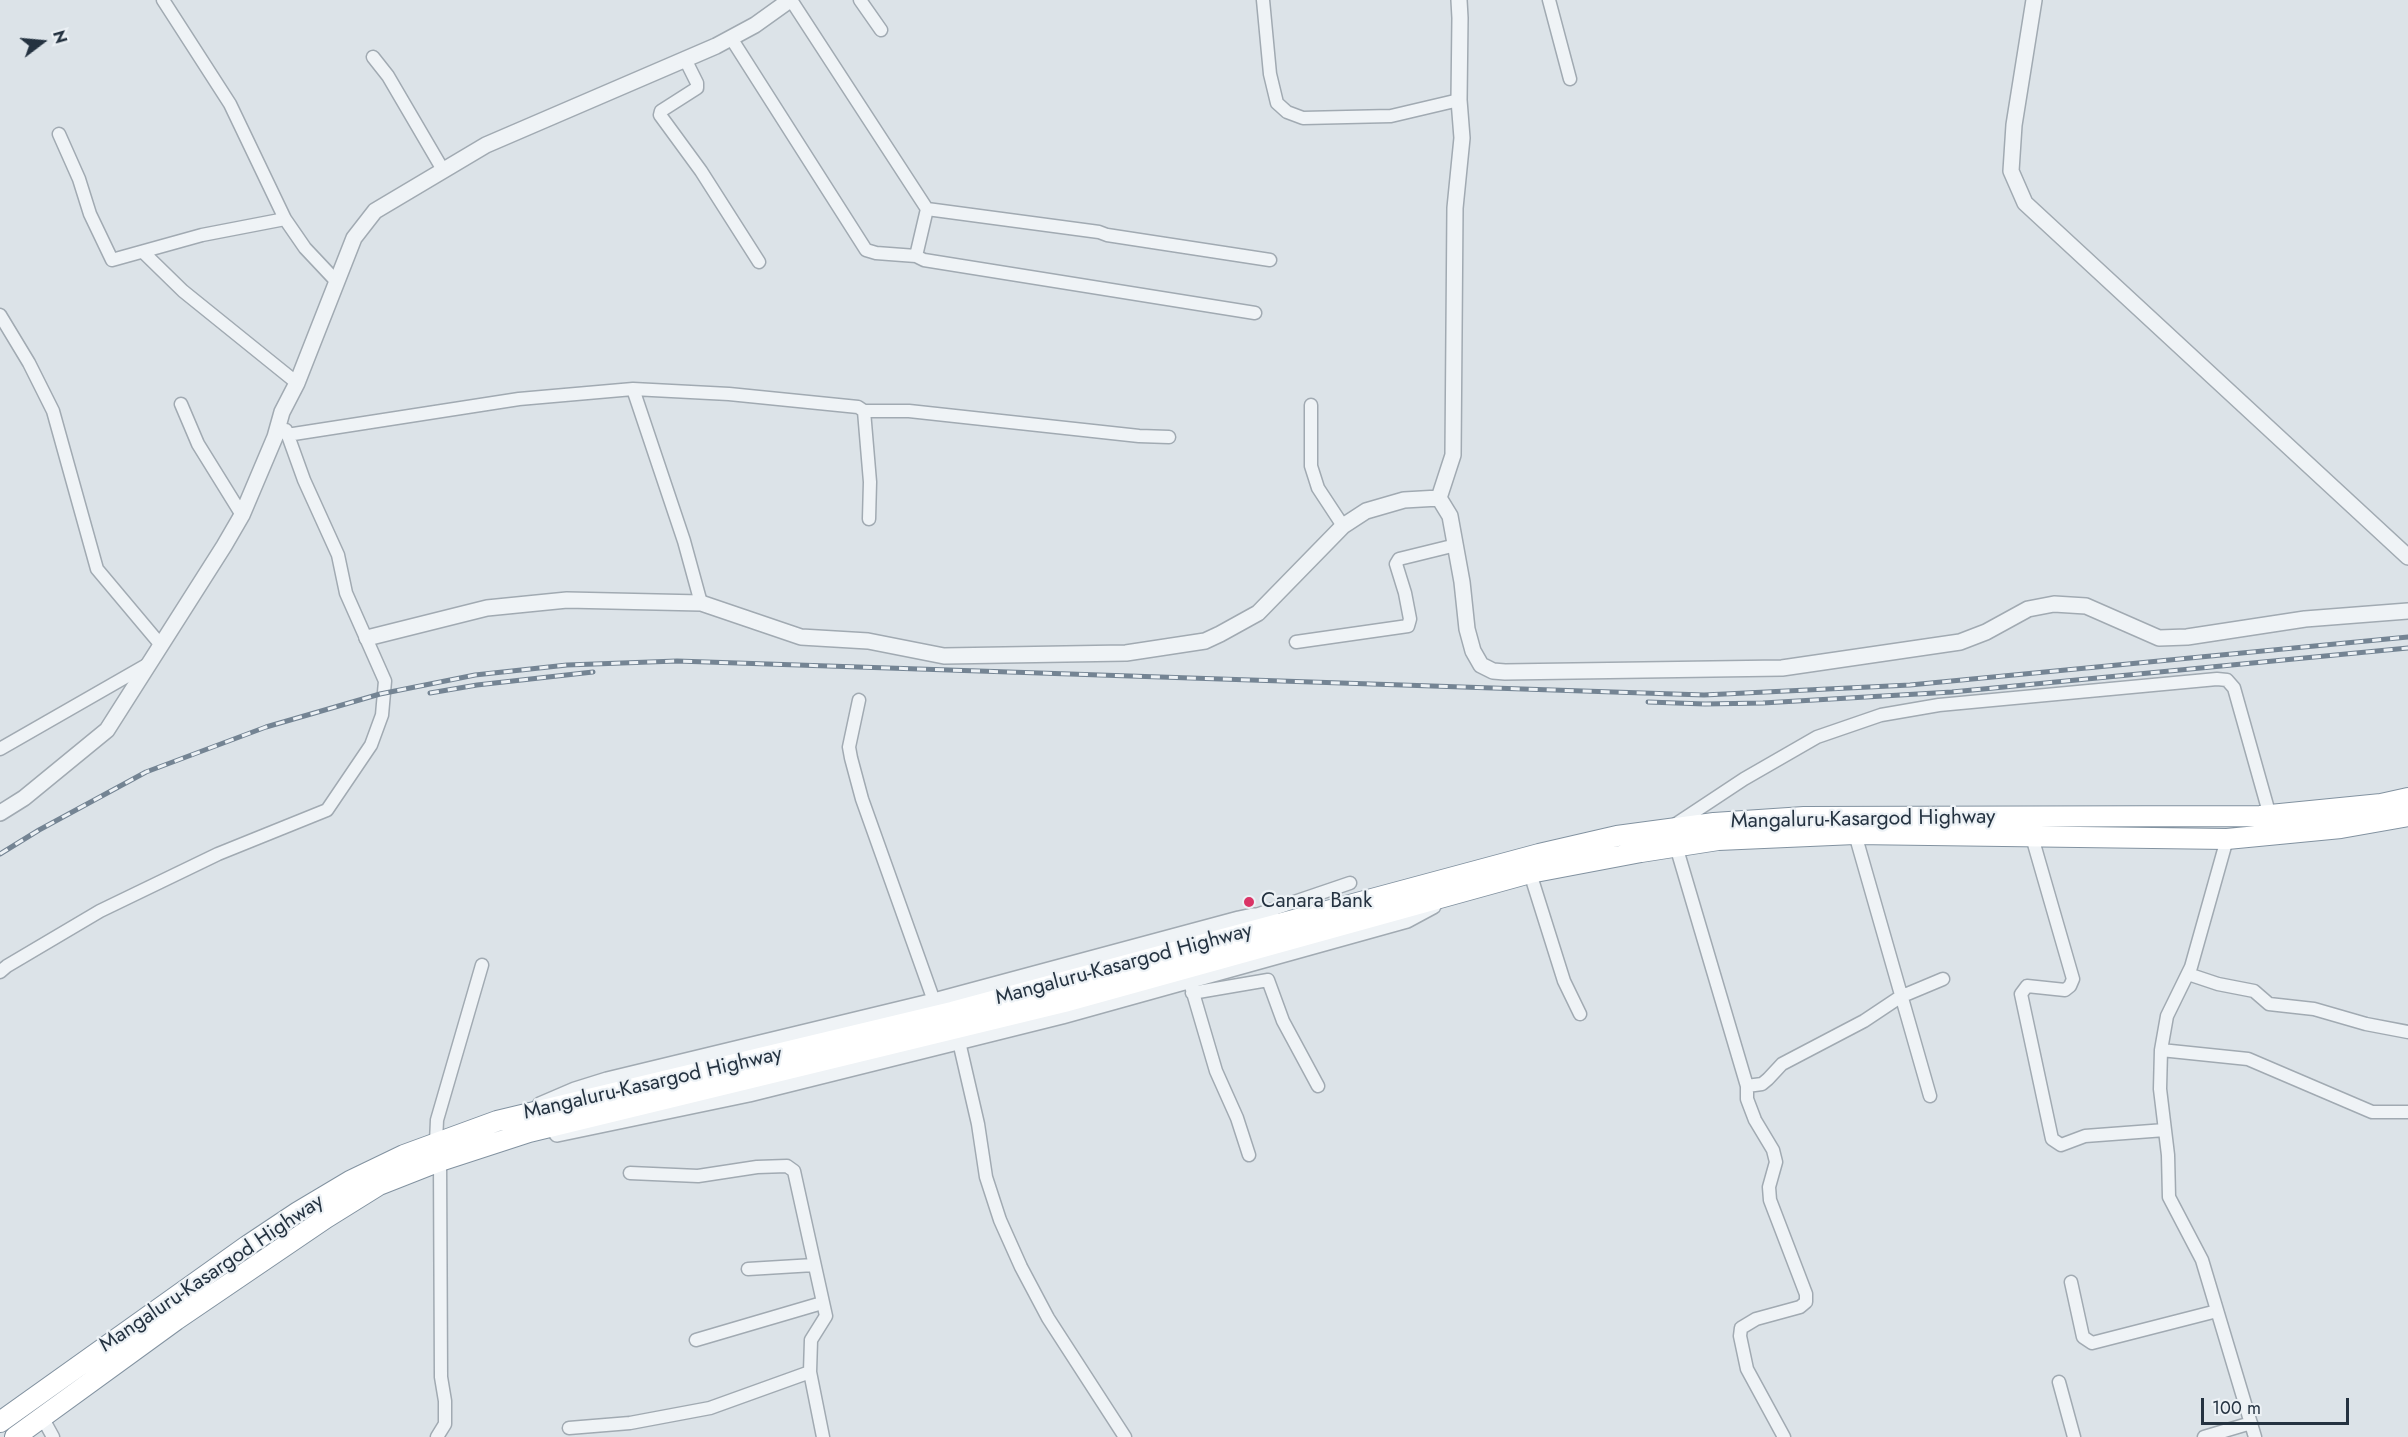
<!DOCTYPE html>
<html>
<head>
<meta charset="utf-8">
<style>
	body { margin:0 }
	#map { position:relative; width:2408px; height:1437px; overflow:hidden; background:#dce3e8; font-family:Jost,sans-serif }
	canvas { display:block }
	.north { position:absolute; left:12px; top:12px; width:60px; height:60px; -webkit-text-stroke:4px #ecf1f5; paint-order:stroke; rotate:74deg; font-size:16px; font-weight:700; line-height:24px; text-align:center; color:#243240 }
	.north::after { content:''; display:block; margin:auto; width:21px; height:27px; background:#243240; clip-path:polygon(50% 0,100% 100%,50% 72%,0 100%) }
	.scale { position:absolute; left:2201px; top:1398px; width:148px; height:27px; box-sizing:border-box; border:3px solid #243240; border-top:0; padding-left:8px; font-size:18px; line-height:21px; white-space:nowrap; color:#243240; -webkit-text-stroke:4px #ecf1f5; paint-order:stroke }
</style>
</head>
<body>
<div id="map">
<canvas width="2408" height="1437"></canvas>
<div class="north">N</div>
<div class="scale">100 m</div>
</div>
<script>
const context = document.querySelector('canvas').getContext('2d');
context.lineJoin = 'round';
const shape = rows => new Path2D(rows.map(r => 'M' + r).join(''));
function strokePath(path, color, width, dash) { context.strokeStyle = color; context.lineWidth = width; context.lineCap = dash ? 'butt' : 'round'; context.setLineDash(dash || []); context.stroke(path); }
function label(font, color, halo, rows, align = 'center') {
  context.font = font + ' Jost,sans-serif'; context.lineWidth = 4.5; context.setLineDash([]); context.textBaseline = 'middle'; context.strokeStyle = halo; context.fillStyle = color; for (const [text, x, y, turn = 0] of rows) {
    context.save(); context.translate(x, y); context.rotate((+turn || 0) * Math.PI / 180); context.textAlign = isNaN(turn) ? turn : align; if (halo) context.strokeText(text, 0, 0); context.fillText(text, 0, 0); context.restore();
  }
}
const minor = shape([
	[163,0,230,104,285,219,305,248,337,282],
	[791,0,927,209,916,256],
	[860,0,881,30],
	[1263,0,1270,74,1277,103,1287,112,1303,118,1391,116,1459,100],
	[1549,0,1570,79],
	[731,38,866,250,876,253,916,256,924,260,1255,313],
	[373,57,388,76,443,170],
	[685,59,697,83,697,88,661,111,660,115,701,171,759,262],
	[59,134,79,179,90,214,112,260,202,235,285,219],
	[927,209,1099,232,1107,235,1270,260],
	[143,252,183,291,297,383],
	[0,315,29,363,53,411,97,569,160,644],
	[633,389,684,541,701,603],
	[181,404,198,444,242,515],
	[1311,405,1311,466,1318,488,1343,526],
	[864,411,870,482,869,519],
	[287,435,519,399,633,389,729,394,858,407,864,411,909,411,1139,436,1169,437],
	[1296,642,1408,626,1410,619,1405,593,1396,564,1399,559,1456,545],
	[859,700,849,747,851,758,862,799,934,1001],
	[0,749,150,663],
	[1673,826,1744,779,1817,737,1881,715,1939,705,2217,679,2227,680,2234,688,2270,816],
	[1855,834,1930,1096],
	[2032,837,2073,979,2070,986,2065,990,2027,986,2021,994,2052,1139,2061,1145,2085,1136,2165,1130],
	[2227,839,2191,967,2167,1016,2161,1050,2160,1089,2168,1155,2169,1197,2202,1260,2255,1437],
	[1676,846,1747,1086,1747,1099,1755,1120,1773,1150,1776,1162,1769,1187,1770,1200,1806,1294,1806,1302,1800,1307,1756,1319,1741,1328,1740,1336,1747,1369,1784,1437],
	[1530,873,1564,981,1580,1014],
	[1253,916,1350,883],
	[0,972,7,966,100,911,218,854,327,810,371,745,382,715,385,681,346,593,338,555,304,480,286,430],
	[2188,974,2218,984,2254,991,2269,1004,2314,1009,2366,1024,2408,1032],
	[1191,986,1216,1071,1237,1118,1249,1155],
	[1192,993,1268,980,1283,1021,1318,1086],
	[957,1033,978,1124,986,1177,1000,1220,1021,1267,1048,1318,1125,1437],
	[2161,1050,2248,1059,2372,1112,2408,1112],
	[1747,1086,1762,1084,1768,1079,1782,1064,1864,1021,1900,997,1943,979],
	[436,1142,437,1120,482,965],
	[630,1173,698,1176,757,1167,787,1166,794,1171,826,1316,811,1340,810,1372,823,1437],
	[748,1269,814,1265],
	[2071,1282,2083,1337,2092,1343,2217,1311],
	[696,1340,822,1303],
	[2059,1382,2074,1437],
	[42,1417,53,1437],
	[569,1428,630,1423,710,1408,810,1372],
	[437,1437,445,1424,445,1401,441,1377,440,1161],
	[2204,1437,2251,1423]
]);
const tertiary = shape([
	[2034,0,2014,125,2011,171,2025,203,2408,557],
	[1439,498,1450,516,1462,582,1467,629,1473,651,1481,665,1493,671,1505,672,1782,668,1960,642,1986,632,2028,609,2054,604,2086,606,2159,638,2187,637,2305,619,2408,611],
	[1439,498,1453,455,1455,208,1462,138,1459,100,1460,18,1459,0],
	[367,638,487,608,567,600,701,603,801,637,868,641,944,656,1126,653,1205,641,1220,634,1258,613,1343,526,1366,511,1404,500,1439,498],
	[0,813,24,798,107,730,224,546,242,515,275,437,282,412,297,383,354,238,375,211,486,145,716,46,755,25,790,0],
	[540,1105,575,1090,607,1080,934,1001,1239,919,1253,916,1266,918,1279,923],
	[557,1134,749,1094,1062,1016,1407,920,1433,906]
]);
const trunk = shape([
	[0,1422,247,1246,298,1212,350,1181,404,1155,497,1121,952,1012,1539,854,1617,836,1714,823,1804,817,2260,816,2381,804,2408,798],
	[15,1437,176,1320,326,1218,379,1185,440,1161,529,1132,1064,1002,1530,873,1641,852,1718,840,1855,834,2227,839,2341,828,2408,816]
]);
strokePath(minor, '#a1aab2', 15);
strokePath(tertiary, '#a1aab2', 18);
strokePath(trunk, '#8292a0', 22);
strokePath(minor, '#eff3f6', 12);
strokePath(tertiary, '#eff3f6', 15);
strokePath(trunk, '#fff', 20);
const rail = shape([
	[430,693,477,685,593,672],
	[1648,702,1705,704,1763,703,1952,692,2408,648],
	[0,854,39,830,146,772,266,727,380,694,475,675,567,665,677,661,1704,695,1910,685,2408,637]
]);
strokePath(rail, '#748493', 5);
strokePath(rail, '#ecf1f5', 3, [9]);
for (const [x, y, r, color] of [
	[1249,902,6,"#da3466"]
]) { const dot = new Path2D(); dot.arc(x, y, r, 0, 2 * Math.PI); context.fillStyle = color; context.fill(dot); strokePath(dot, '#ecf1f5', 2); }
label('21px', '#243240', '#ecf1f5', [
	["Mangaluru-Kasargod Highway",1863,820,-1],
	["Mangaluru-Kasargod Highway",1124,965,-15],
	["Mangaluru-Kasargod Highway",653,1084,-13],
	["Mangaluru-Kasargod Highway",212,1274,-34]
]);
label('21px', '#243240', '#ecf1f5', [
	["Canara Bank",1261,902]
], 'left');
</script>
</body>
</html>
